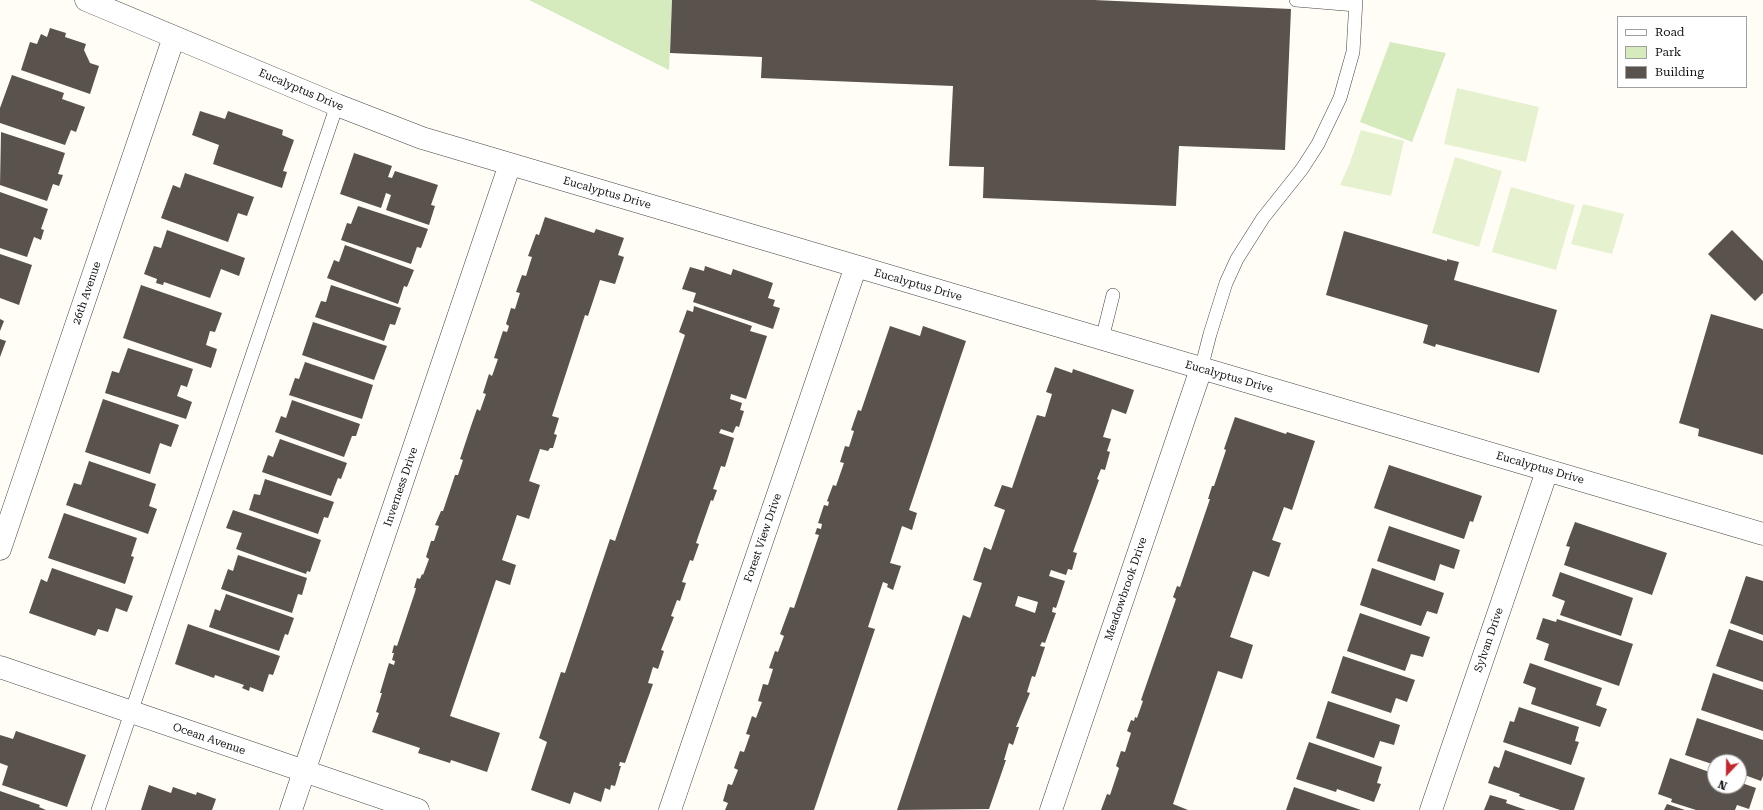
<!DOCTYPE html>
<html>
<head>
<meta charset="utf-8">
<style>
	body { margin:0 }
	#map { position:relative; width:1763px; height:810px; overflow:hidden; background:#fffdf5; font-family:"Roboto Serif",serif }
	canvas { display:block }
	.legend { position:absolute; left:1617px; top:16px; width:130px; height:72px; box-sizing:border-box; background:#fff; border:1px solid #a0a0a0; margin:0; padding:5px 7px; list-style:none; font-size:12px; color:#111 }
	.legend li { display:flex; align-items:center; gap:8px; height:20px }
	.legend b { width:20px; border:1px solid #a0a0a0 }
	.north { position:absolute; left:1707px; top:754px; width:40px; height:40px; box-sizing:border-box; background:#fff; border:1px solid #a0a0a0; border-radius:50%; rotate:202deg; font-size:11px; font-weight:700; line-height:16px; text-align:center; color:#111 }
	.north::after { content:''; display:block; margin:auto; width:14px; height:18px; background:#c4262e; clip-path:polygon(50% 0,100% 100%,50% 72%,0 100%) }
</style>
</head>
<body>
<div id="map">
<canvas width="1763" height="810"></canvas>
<ul class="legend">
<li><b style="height:5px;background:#fff"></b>Road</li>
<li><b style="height:11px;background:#d5ebbd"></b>Park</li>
<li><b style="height:11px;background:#5a524d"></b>Building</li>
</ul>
<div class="north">N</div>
</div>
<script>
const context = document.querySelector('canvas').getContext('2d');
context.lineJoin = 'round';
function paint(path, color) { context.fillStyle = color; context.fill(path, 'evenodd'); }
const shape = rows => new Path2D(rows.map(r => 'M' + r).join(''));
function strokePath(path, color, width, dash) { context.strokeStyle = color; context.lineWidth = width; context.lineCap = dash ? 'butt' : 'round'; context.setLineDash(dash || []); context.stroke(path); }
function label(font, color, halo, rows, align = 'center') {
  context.font = font + ' "Roboto Serif",serif'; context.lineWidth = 4; context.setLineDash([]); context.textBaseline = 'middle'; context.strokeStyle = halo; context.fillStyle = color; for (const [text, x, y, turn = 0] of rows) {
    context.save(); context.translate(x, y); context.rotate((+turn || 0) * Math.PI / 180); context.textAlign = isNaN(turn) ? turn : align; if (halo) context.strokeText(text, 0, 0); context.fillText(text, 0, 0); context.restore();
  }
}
paint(shape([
	[529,0,672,0,669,70],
	[1390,42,1446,53,1412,142,1360,122]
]), '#d5ebbd');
paint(shape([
	[1457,88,1539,107,1526,162,1444,144],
	[1361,130,1404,141,1391,196,1340,185,1349,165],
	[1455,157,1502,171,1479,247,1432,233],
	[1511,187,1575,205,1556,270,1492,252],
	[1583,204,1624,214,1612,254,1571,244]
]), '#e6f2cf');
paint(shape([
	[672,0,1094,0,1291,9,1285,150,1179,146,1176,206,983,198,984,167,949,166,953,86,761,78,762,57,670,53],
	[50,28,66,33,65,37,86,44,84,50,90,63,99,66,90,94,21,70,30,42,37,44,41,34,47,37],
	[12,75,64,93,62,99,85,107,76,132,71,130,65,145,0,123,0,108],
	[200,111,225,119,228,111,283,130,282,135,294,140,283,171,287,172,282,188,213,164,219,145,192,135],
	[1,132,65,153,58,174,63,175,59,186,53,184,47,201,0,185],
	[354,153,392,166,388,177,392,178,395,171,438,185,431,205,435,206,429,225,386,210,391,195,386,193,381,208,340,194],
	[185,173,254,197,247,216,238,213,228,242,161,218,173,185,180,188],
	[0,192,48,209,41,229,44,230,41,240,34,237,27,257,0,248],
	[358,206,428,229,421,248,417,247,411,264,341,240,347,223,351,224],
	[545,217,594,233,596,229,624,238,618,255,624,257,615,284,600,280,588,316,585,315,552,416,559,418,554,434,557,435,553,448,550,448,548,451,540,449,529,481,540,485,529,519,517,515,502,560,516,565,510,585,496,580,450,716,500,733,487,772,451,760,450,763,418,753,420,748,372,732,379,713,376,712,382,693,380,693,389,663,394,665,395,661,392,660,394,653,392,653,394,645,397,646,415,592,416,588,414,588,417,578,420,579,422,574,423,575,429,559,426,557,431,541,434,541,439,526,435,525,441,511,443,511,455,475,458,475,463,460,460,459,471,426,477,409,480,411,486,394,483,393,489,374,492,376,498,359,494,358,503,331,507,332,509,326,506,324,511,308,515,309,520,293,516,292,522,275,526,276,532,257,528,256,536,234,539,235],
	[167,230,245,258,239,276,221,269,210,298,164,282,163,285,156,283,157,279,144,274,154,246,161,248],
	[1732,230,1763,261,1763,293,1755,301,1708,254],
	[1344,231,1447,261,1447,259,1459,262,1454,280,1557,310,1539,373,1436,344,1435,347,1423,343,1428,325,1326,295],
	[345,245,414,270,407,287,404,286,398,304,327,278,334,260,339,262],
	[0,254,32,265,19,305,0,298],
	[705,266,731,275,733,269,773,283,768,298,775,300,773,306,780,308,773,329,693,302,696,293,682,289,690,267,704,271],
	[141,285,222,313,215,332,210,331,206,345,217,349,211,368,123,338],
	[331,285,401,308,395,325,390,324,384,341,315,317,321,301,326,302],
	[694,306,752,326,750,331,767,336,746,399,731,394,730,399,742,403,740,410,744,411,739,427,736,426,733,433,721,429,719,433,734,438,725,467,721,466,713,489,717,490,713,501,711,500,698,537,696,543,699,544,693,561,690,560,682,582,686,583,680,601,677,600,671,616,674,617,661,650,664,651,658,669,653,667,648,683,653,684,625,763,620,762,619,766,621,766,615,786,611,785,610,790,605,788,601,802,574,792,570,804,531,790,547,742,539,738,561,672,565,673,610,539,615,541,685,335,679,332,687,310,693,312],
	[1711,314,1763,329,1763,455,1698,436,1699,429,1679,423],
	[0,319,4,321,0,331],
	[313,322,387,346,374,380,302,355],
	[890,326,920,336,923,326,966,341,909,510,917,513,912,530,902,526,891,560,890,563,901,566,893,590,887,587,888,584,883,582,868,627,875,629,814,810,725,810,728,803,723,801,728,784,732,785,738,770,734,768,740,751,744,752,750,735,746,734,752,716,756,718,762,702,758,701,763,684,768,685,773,669,769,668,775,651,778,652,784,636,780,634,790,607,794,608,819,535,815,534,817,528,821,529,822,524,818,523,824,505,828,506,829,502,827,501,833,485,836,486,844,463,840,462,845,446,849,447,854,431,851,430,858,410,861,411],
	[0,339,6,341,0,357],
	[128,348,193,369,187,387,181,385,177,396,192,402,186,419,105,393,112,371,119,373],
	[305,362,373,385,362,419,289,395,295,378,299,379],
	[1055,367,1072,373,1073,369,1134,390,1126,414,1112,409,1103,437,1111,439,1107,451,1110,452,1105,470,1101,469,1097,479,1099,480,1073,552,1077,553,1072,570,1068,569,1066,575,1051,570,1049,576,1065,581,1056,608,1053,607,1052,612,1056,613,1045,643,1042,642,1040,646,1045,647,1035,677,1032,676,1027,692,1030,693,1016,727,1019,727,1013,745,1009,743,1004,760,1006,760,989,809,897,810,963,615,970,618,982,583,973,580,984,547,991,550,1005,510,994,506,1002,485,1012,488,1037,415,1045,417,1052,394,1046,392],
	[1018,596,1038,602,1035,613,1015,606],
	[103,399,179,425,171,447,160,443,150,474,85,452],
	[292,400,360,424,356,436,352,436,344,457,275,432,281,416,286,418],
	[1235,417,1286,434,1287,432,1315,441,1292,510,1284,507,1272,540,1281,543,1269,577,1253,571,1230,637,1253,645,1242,679,1218,671,1173,804,1188,810,1101,810,1107,794,1110,795,1119,768,1116,766,1121,751,1125,752,1131,733,1127,731,1131,720,1134,721,1135,717,1137,718,1143,701,1141,700,1176,599,1173,597,1177,586,1180,587,1181,584,1210,499,1208,499,1212,486,1214,486,1226,450,1224,449],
	[280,439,347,463,341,479,338,478,331,496,262,472,268,455,273,457],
	[89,461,156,484,149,506,157,509,148,534,66,505,74,483,81,485],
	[1389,465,1482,496,1473,522,1470,521,1464,539,1374,508],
	[265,479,334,502,328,518,324,517,318,534,249,510,254,494,260,495],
	[233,510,321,540,310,572,307,571,306,574,236,549,242,533,226,528],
	[64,513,137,538,131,556,134,557,125,584,48,558],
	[1575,522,1667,553,1652,595,1564,565,1570,547,1566,546],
	[1389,526,1460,550,1454,569,1440,564,1435,581,1377,561],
	[238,555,307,578,302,595,298,594,292,613,221,589,228,569,233,571],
	[52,568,133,596,127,612,116,608,108,632,98,629,95,636,29,613,41,579,47,582],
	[1372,568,1444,593,1437,614,1427,611,1421,626,1360,605],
	[1560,572,1633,598,1621,636,1560,615,1565,601,1552,596],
	[1746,576,1763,581,1763,635,1730,623],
	[226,594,294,618,288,635,285,634,279,651,209,627,215,609,220,611],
	[1360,613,1430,637,1423,657,1411,654,1405,671,1347,651],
	[1543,618,1556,622,1557,619,1633,644,1619,686,1544,660,1549,644,1536,639],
	[188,624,280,656,273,675,269,674,263,692,250,687,249,691,242,688,244,685,215,675,214,678,175,664],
	[1729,629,1763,641,1763,682,1716,666],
	[1343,656,1415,680,1407,702,1396,698,1391,713,1331,693],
	[1530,663,1602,688,1596,705,1607,709,1600,727,1531,704,1536,688,1523,683],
	[1713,673,1763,690,1763,731,1701,710],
	[1328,701,1400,725,1394,745,1380,741,1374,758,1316,738],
	[1519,707,1579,727,1575,741,1579,742,1571,765,1503,742,1510,721,1514,722],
	[1697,718,1763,740,1763,776,1761,781,1739,773,1739,762,1715,762,1715,765,1685,755],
	[16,731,86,755,67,807,2,785,8,766,0,763,0,735,13,739],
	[1309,742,1382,767,1377,783,1381,784,1374,802,1337,789,1336,792,1296,779],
	[1505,750,1585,778,1574,810,1560,810,1519,796,1520,794,1488,783,1494,766,1499,768],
	[1670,758,1715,774,1715,786,1739,786,1739,782,1756,788,1749,809,1737,805,1735,810,1696,810,1671,802,1672,799,1658,794],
	[149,785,171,793,173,787,196,795,197,792,216,799,212,810,141,810],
	[1294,787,1361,810,1286,810],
	[0,791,40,805,39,807,46,810,0,810],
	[1490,795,1507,800,1506,803,1526,810,1484,810],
	[1667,804,1685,810,1664,810]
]), '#5a524d');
const service = shape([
	[1296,0,1356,5],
	[1102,339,1113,295],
	[1201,369,1210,334,1226,283,1237,259,1263,218,1302,169,1318,144,1340,98,1353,52,1356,0],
	[98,810,337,105]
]);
const minor = shape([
	[86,0,337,105,422,138,1763,534],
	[0,549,174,37],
	[291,810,510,164],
	[670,810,856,266],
	[1051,810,1201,369],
	[1431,810,1547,471]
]);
const tertiary = shape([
	[0,667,418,810]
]);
strokePath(service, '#444', 14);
strokePath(minor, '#444', 23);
strokePath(tertiary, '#444', 23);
strokePath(service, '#fff', 13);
strokePath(minor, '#fff', 22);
strokePath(tertiary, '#fff', 22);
label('11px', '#111', '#fff', [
	["Eucalyptus Drive",301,90,23],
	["Eucalyptus Drive",607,193,16],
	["Eucalyptus Drive",918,285,16],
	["26th Avenue",87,293,-71],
	["Eucalyptus Drive",1229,377,16],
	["Eucalyptus Drive",1540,468,16],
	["Inverness Drive",401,487,-71],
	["Forest View Drive",763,538,-71],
	["Meadowbrook Drive",1126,589,-71],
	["Sylvan Drive",1489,640,-71],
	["Ocean Avenue",209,739,19]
]);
</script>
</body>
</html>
